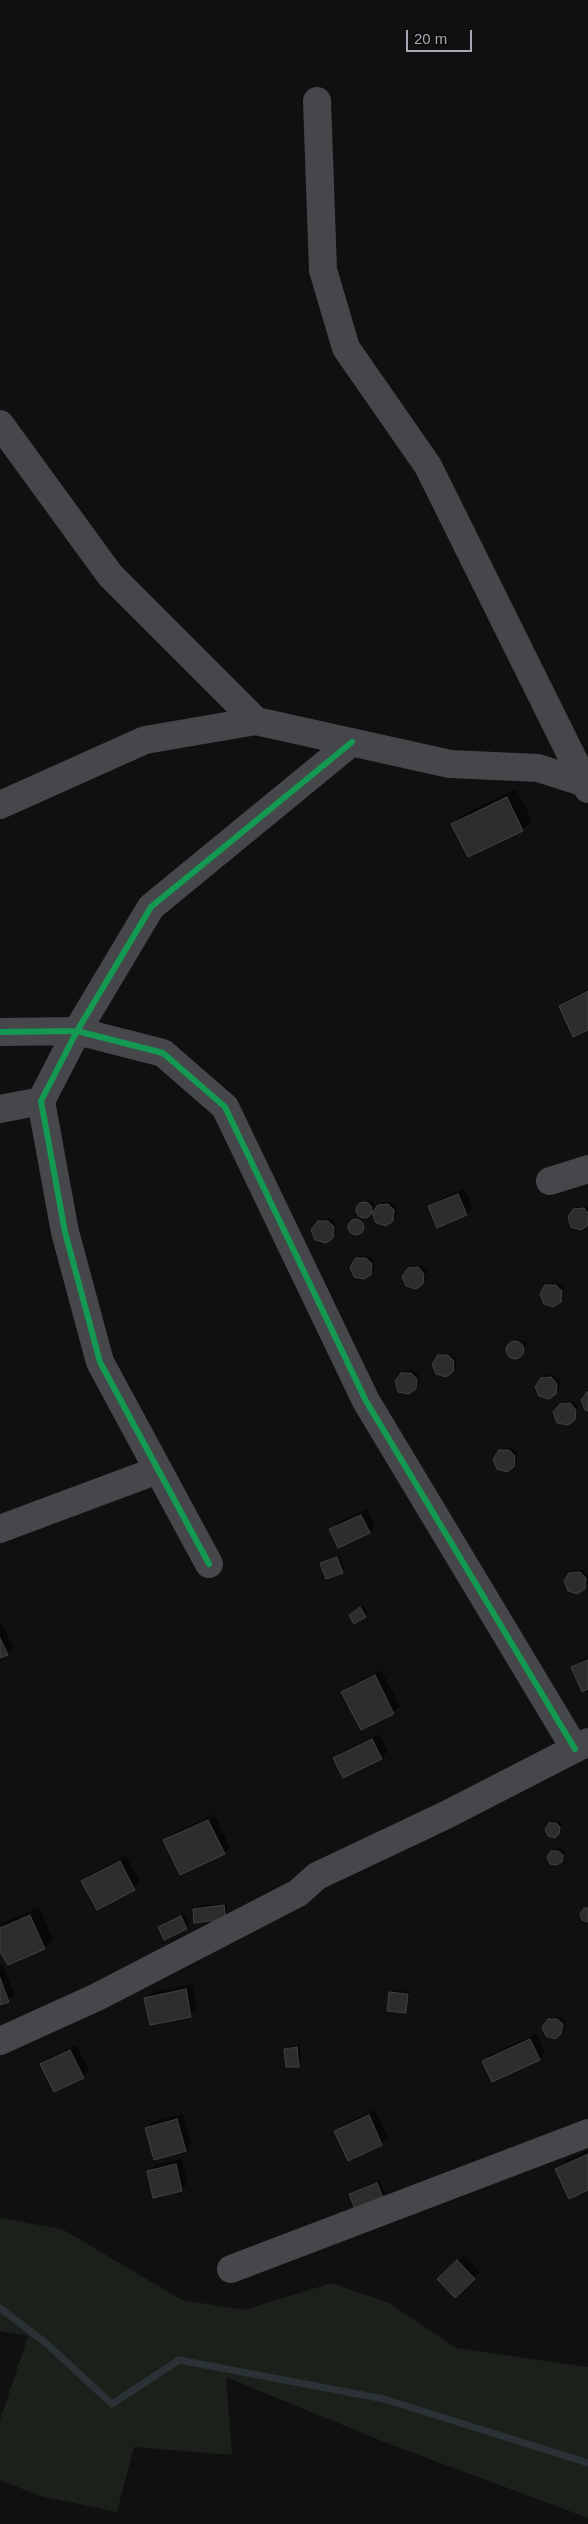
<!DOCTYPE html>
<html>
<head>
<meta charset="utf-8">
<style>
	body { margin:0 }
	#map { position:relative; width:588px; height:2524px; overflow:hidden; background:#101011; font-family:Arial,sans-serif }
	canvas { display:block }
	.scale { position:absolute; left:406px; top:30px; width:66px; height:22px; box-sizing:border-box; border:2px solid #a3a8b1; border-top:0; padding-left:6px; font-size:15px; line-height:18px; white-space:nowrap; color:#a3a8b1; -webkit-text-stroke:4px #0b0b0c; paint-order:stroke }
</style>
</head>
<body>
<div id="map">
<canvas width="588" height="2524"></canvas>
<div class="scale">20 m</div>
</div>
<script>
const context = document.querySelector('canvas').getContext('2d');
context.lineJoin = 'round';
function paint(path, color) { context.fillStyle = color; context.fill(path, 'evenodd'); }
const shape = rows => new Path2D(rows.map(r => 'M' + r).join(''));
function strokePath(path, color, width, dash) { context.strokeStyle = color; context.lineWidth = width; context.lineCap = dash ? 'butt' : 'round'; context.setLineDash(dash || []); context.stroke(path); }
paint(shape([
	[0,2218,62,2229,182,2300,244,2310,332,2283,389,2303,456,2348,588,2367,588,2518,384,2442,226,2377,232,2455,134,2447,117,2512,40,2496,0,2480,0,2420,28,2336,0,2331]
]), '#1b201b');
paint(shape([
	[516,789,532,820,522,830,468,856,453,824,462,815],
	[588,989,588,1028,560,1006,566,1000],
	[464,1188,473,1208,467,1214,438,1226,430,1207,436,1201],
	[364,1201,373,1202,374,1207,368,1216,361,1216,358,1208],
	[382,1202,391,1202,397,1207,396,1217,393,1220,379,1205],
	[578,1206,588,1207,588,1224,574,1209],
	'351 1225a7 7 0 1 1 14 0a7 7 0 1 1-14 0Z',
	[322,1219,331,1219,336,1224,335,1233,332,1237,319,1222],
	[369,1255,374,1261,374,1271,370,1274,357,1259,360,1256],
	[421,1265,427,1270,426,1280,422,1283,409,1269,412,1266],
	[550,1283,559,1283,564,1288,563,1298,560,1301,546,1286],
	[516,1339,526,1342,526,1350,519,1357,514,1358,508,1353,508,1348],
	[442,1353,451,1353,456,1358,456,1367,452,1371,439,1356],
	[414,1370,419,1376,418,1385,415,1388,402,1374,405,1371],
	[546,1375,554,1375,560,1381,559,1390,556,1393,542,1379],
	[564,1401,573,1401,578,1407,577,1416,574,1419,561,1405],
	[503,1448,512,1448,517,1453,516,1462,513,1466,500,1451],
	[367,1509,375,1526,369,1532,330,1530,337,1523],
	[340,1555,345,1569,342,1572,321,1563],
	[574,1570,583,1570,588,1575,587,1585,584,1588,570,1573],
	[363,1606,368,1613,355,1622,353,1612],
	[2,1623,13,1648,0,1657,0,1624],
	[588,1657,588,1688,572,1668],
	[381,1670,400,1706,393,1712,361,1728,343,1692,349,1686],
	[379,1734,388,1751,381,1758,344,1776,335,1758,341,1752],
	[214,1814,230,1847,224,1853,165,1841,171,1835],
	[553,1821,559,1821,562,1824,558,1833,550,1824],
	[561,1848,565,1852,561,1861,552,1852,555,1849],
	[126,1856,140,1882,134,1889,83,1881,89,1875],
	[226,1903,228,1915,225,1917,194,1909,197,1906],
	[39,1907,53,1939,44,1948,0,1950,0,1924],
	[184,1914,189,1925,186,1928,160,1927],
	[3,1965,14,1994,8,2000,0,2004,0,1966],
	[192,1984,197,2010,190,2016,146,1998,152,1992],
	[393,1990,410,1992,408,2008,405,2011,390,1993],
	[552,2017,560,2017,565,2021,564,2030,561,2033,549,2020],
	[536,2034,545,2052,539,2059,484,2062,490,2055],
	[76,2045,89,2070,83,2076,42,2065,48,2058],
	[300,2045,301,2062,298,2065,286,2049,289,2046],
	[375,2110,388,2138,382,2144,349,2159,336,2131,342,2125],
	[183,2114,191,2144,185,2150,147,2128,153,2122],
	[588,2150,588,2189,557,2169,566,2160],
	[182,2159,187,2184,181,2190,149,2171,155,2165],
	[380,2181,385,2194,382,2197,350,2194],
	[464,2255,480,2272,455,2296,439,2279]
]), '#0007');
strokePath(shape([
	[0,2308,47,2344,112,2404,179,2360,384,2399,588,2463]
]), '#2a3236', 7);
const building = shape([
	[507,797,523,831,468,857,451,824,507,797],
	[588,991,588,1030,573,1037,559,1006,588,991],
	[458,1194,467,1215,437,1228,428,1206,458,1194],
	'356 1210a8 8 0 1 1 16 0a8 8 0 1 1-16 0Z',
	[388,1204,394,1210,393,1221,386,1226,376,1223,372,1213,378,1205,388,1204],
	[584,1208,588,1213,588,1225,581,1230,571,1227,568,1217,573,1209,584,1208],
	'348 1227a8 8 0 1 1 16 0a8 8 0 1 1-16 0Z',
	[318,1221,328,1221,334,1227,333,1238,326,1243,315,1240,311,1230,318,1221],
	[356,1258,366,1258,372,1264,371,1275,364,1279,354,1277,350,1267,356,1258],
	[418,1267,424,1274,423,1284,416,1289,406,1286,402,1277,408,1268,418,1267],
	[545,1285,556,1285,562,1291,561,1302,553,1307,544,1304,540,1294,545,1285],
	'506 1350a9 9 0 1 1 18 0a9 9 0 1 1-18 0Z',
	[438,1355,448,1355,454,1361,453,1372,446,1377,436,1374,432,1364,438,1355],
	[401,1373,411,1373,417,1379,416,1389,409,1394,398,1392,395,1381,401,1373],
	[551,1377,557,1384,556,1394,549,1399,539,1396,535,1387,541,1378,551,1377],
	[587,1392,588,1392,588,1411,585,1410,581,1400,587,1392],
	[570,1403,576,1410,575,1420,568,1425,557,1423,553,1412,560,1404,570,1403],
	[499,1450,509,1450,515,1456,514,1467,507,1472,497,1469,493,1459,499,1450],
	[361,1515,370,1533,338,1548,329,1529,361,1515],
	[337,1557,343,1573,326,1579,320,1563,337,1557],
	[580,1572,586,1578,585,1589,577,1594,568,1591,564,1581,569,1573,580,1572],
	[360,1607,366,1617,354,1624,349,1615,360,1607],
	[0,1638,8,1655,0,1658,0,1638],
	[588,1660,588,1689,582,1692,571,1667,588,1660],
	[375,1675,394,1714,361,1730,341,1692,375,1675],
	[372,1739,382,1759,343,1778,333,1758,372,1739],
	[208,1820,225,1854,180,1875,163,1840,208,1820],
	[549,1823,556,1823,560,1827,559,1834,555,1838,548,1836,545,1829,549,1823],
	[551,1851,558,1851,563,1855,562,1862,557,1865,550,1864,547,1857,551,1851],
	[120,1861,135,1890,97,1910,81,1881,120,1861],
	[224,1905,226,1919,194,1923,193,1909,224,1905],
	[584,1908,588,1908,588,1922,582,1920,580,1914,584,1908],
	[30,1915,45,1949,8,1965,0,1952,0,1928,30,1915],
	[181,1916,187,1929,164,1940,158,1927,181,1916],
	[0,1978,9,2002,0,2005,0,1978],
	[186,1989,191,2017,150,2025,144,1998,186,1989],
	[389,1992,408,1994,406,2013,387,2011,389,1992],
	[548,2019,557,2019,563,2024,561,2034,555,2039,546,2036,542,2027,548,2019],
	[530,2039,540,2060,492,2082,482,2061,530,2039],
	[297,2047,299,2067,286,2067,284,2049,297,2047],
	[70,2050,84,2078,54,2092,40,2064,70,2050],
	[369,2115,382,2145,348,2161,334,2131,369,2115],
	[177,2119,186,2151,154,2160,145,2128,177,2119],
	[588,2154,588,2190,569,2199,555,2169,588,2154],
	[176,2164,182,2191,153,2198,147,2171,176,2164],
	[377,2183,383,2198,355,2209,349,2194,377,2183],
	[457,2260,475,2279,455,2298,437,2279,457,2260]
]);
paint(building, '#2d2d2e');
strokePath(building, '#404144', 1);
strokePath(shape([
	[317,101,323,270,346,348,428,466,585,783],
	[0,424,110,575,256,721],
	[0,805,145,740,256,721,450,764,538,768,585,783,588,789],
	[0,1032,77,1031,163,1053,225,1107,366,1401,575,1749],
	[0,1109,41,1101],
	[550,1181,588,1169],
	[0,1529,158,1470],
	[209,1564,100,1362,65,1232,41,1101,77,1031,151,907,352,742],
	[0,2041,97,1997,298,1893,317,1876,446,1815,588,1742],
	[231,2269,588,2133]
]), '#45474a', 28);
strokePath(shape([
	[0,1032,77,1031,163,1053,225,1107,366,1401,575,1749],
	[209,1564,100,1362,65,1232,41,1101,77,1031,151,907,352,742]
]), '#139951', 6);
</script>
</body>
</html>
